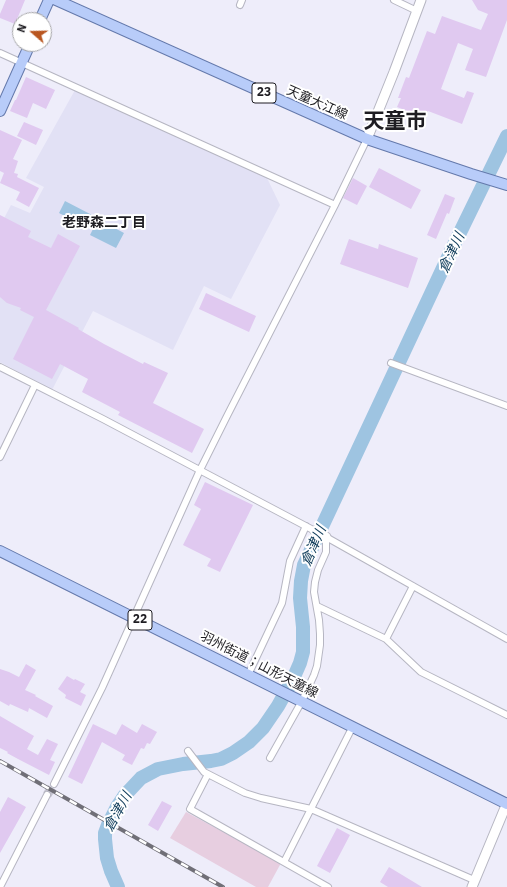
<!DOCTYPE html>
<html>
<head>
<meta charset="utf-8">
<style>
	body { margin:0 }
	#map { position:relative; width:507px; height:887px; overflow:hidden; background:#eeedfa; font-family:"IBM Plex Sans",sans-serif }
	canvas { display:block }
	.north { position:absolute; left:12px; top:12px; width:40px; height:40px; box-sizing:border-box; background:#fff; border:1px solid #a5a5a7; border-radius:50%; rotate:290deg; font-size:11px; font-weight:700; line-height:16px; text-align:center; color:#1e1d22 }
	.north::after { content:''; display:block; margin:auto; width:14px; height:18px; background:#b95620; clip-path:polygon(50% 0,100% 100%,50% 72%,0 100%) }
</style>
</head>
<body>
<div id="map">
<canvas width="507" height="887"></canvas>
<div class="north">N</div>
</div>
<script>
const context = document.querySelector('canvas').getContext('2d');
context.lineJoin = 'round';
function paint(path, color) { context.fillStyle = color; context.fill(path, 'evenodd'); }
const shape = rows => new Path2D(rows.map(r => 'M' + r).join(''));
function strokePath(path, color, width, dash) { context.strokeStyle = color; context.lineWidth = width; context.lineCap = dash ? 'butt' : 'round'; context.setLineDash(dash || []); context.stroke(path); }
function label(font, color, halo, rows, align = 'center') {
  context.font = font + ' "IBM Plex Sans","Noto Sans JP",sans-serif'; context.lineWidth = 4; context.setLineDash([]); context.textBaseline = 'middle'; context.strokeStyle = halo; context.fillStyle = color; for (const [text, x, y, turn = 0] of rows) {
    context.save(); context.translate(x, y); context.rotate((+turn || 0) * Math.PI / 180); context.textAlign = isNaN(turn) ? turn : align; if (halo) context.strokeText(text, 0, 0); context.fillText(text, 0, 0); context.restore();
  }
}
paint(shape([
	[75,90,267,178,280,205,231,299,204,286,173,350,93,311,52,390,0,362,0,226,11,205,30,213,44,187,26,178]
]), '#e2e1f5');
paint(shape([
	[186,812,281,863,268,887,256,887,170,838]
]), '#e7cee0');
paint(shape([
	[65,201,92,215,86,227,59,213],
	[98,219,124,233,116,248,90,235]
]), '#9ec4e1');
strokePath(shape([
	[118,887,111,871,107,858,105,839,105,833,108,825,117,807,125,795,141,778,158,769,183,764,211,761,221,759,233,753,249,742,263,728,278,706,293,679,300,663,303,652,303,627,300,598,301,581,304,565,451,251,507,136]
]), '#9ec4e1', 14);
paint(shape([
	[6,0,25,0,15,24,0,18,0,14],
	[472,0,507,0,507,20,486,77,465,70,473,49,458,43,441,89,464,98,467,91,474,93,462,124,428,111,425,118,397,107,401,98,398,98,406,77,409,78,427,31,435,34,442,16,481,30,488,14,478,10],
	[26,77,55,90,46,109,33,103,27,118,10,111,15,100,16,100],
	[24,122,43,130,36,145,17,136],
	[0,130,22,140,13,159,18,161,14,173,18,174,17,177,39,188,29,207,16,200,20,192,0,183,4,173,0,171],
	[379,168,421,190,411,209,369,187],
	[353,178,367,186,357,205,343,198],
	[445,194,455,198,449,214,447,213,436,239,427,235],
	[0,215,31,231,28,237,51,248,58,234,80,246,46,310,79,328,78,329,104,344,143,364,144,362,168,373,153,403,204,429,192,453,118,415,120,412,82,392,88,379,60,364,52,379,13,359,34,317,20,310,21,308,7,303,0,297],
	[349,239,378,249,379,244,418,258,408,288,340,264],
	[206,293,256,316,249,332,199,309],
	[205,482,253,505,220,572,207,566,211,559,183,545,201,509,194,505],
	[26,664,36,670,25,690,36,695,35,696,53,706,47,718,29,708,28,712,10,704,9,706,0,701,0,669,9,672,19,677],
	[67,676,74,680,75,679,85,684,80,692,86,695,81,706,65,698,66,695,58,689],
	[0,716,34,736,27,749,38,755,47,739,58,744,50,760,55,762,49,775,18,759,7,753,8,752,0,748],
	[93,724,116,735,122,724,137,733,142,724,157,732,150,744,147,743,144,749,141,748,132,765,122,760,125,755,102,742,82,784,68,777],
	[8,797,26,807,0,853,0,812],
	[162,801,172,806,158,831,148,825],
	[337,828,350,835,330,873,317,866],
	[389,867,422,887,388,887,380,882]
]), '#e0c9f0');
strokePath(shape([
	[47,795,54,784]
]), '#c4c3cf', 9, [9, 4.5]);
const street = shape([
	[394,0,417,11],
	[240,5,242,0],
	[0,53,335,205],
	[391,363,507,406],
	[0,367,103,419,315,531],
	[0,457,35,385],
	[317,606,386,639,421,672,507,715],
	[386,639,413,586],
	[248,675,282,603,290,561,306,526],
	[188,751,204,772,245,793,261,798,311,809,474,880],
	[270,758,302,701,314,675,317,666,320,645,320,634,319,620,314,592,315,582,318,570,326,552,326,537,507,639],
	[208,774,190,809,328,887],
	[54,784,102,688,200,470,227,416,335,205,367,139],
	[284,862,353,726],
	[0,887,47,795]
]);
const secondary = shape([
	[367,139,394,72,421,0],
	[315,531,326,537],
	[472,887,507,803]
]);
const primary = shape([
	[56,0,367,139,471,174,507,185],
	[40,20,49,0],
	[0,111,30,44],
	[0,551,507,804]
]);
strokePath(street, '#b6b6c2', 8);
strokePath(secondary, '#b6b6c2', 11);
strokePath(primary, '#6479ab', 12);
strokePath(street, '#fff', 6);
strokePath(secondary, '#fff', 9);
strokePath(primary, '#b8ccf9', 10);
const rail = shape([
	[0,761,223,887]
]);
strokePath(rail, '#706f77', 4);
strokePath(rail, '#fff', 2.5, [8]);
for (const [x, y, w] of [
	[264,93,24],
	[140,620,24]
]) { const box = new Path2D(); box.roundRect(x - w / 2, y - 10, w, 20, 3); context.fillStyle = '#fff'; context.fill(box); strokePath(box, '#1e1d22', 1); }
label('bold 12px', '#1e1d22', null, [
	["23",264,93],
	["22",140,620]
]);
label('13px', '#1e1d22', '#fff', [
	["天童大江線",317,103,24],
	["羽州街道；山形天童線",259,665,27]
]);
label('bold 14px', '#1e1d22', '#fff', [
	["老野森二丁目",104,223]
]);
label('italic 14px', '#0f3c5a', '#fff', [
	["倉津川",452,253,-65],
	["倉津川",314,546,-67],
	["倉津川",118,812,-61]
]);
label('bold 21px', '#1e1d22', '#fff', [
	["天童市",395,122]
]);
</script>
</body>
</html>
